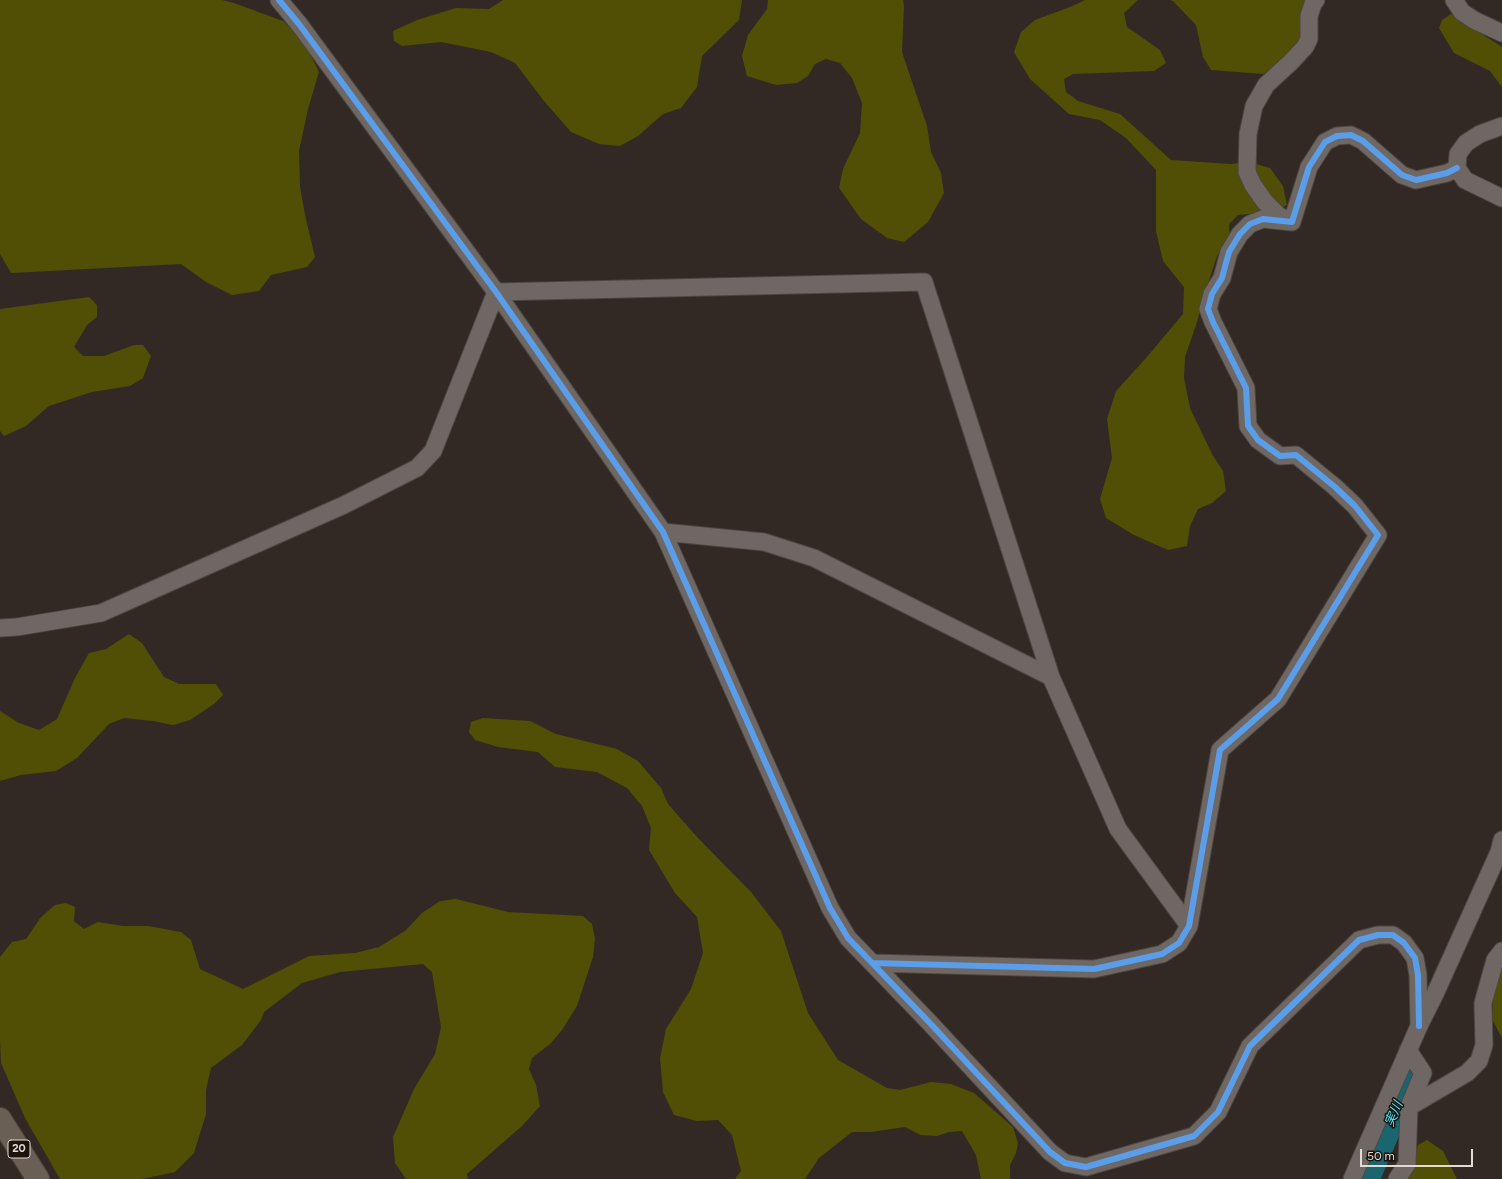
<!DOCTYPE html>
<html>
<head>
<meta charset="utf-8">
<style>
	body { margin:0 }
	#map { position:relative; width:1502px; height:1179px; overflow:hidden; background:#322924; font-family:Figtree,sans-serif }
	canvas { display:block }
	.scale { position:absolute; left:1360px; top:1149px; width:113px; height:18px; box-sizing:border-box; border:2px solid #e4dad3; border-top:0; padding-left:5px; font-size:12px; line-height:14px; white-space:nowrap; color:#e4dad3; -webkit-text-stroke:3px #1a130e; paint-order:stroke }
</style>
</head>
<body>
<div id="map">
<canvas width="1502" height="1179"></canvas>
<div class="scale">50 m</div>
</div>
<script>
const context = document.querySelector('canvas').getContext('2d');
context.lineJoin = 'round';
function paint(path, color) { context.fillStyle = color; context.fill(path, 'evenodd'); }
const shape = rows => new Path2D(rows.map(r => 'M' + r).join(''));
function strokePath(path, color, width, dash) { context.strokeStyle = color; context.lineWidth = width; context.lineCap = dash ? 'butt' : 'round'; context.setLineDash(dash || []); context.stroke(path); }
function label(font, color, halo, rows, align = 'center') {
  context.font = font + ' Figtree,"Noto Sans JP",sans-serif'; context.lineWidth = 3; context.setLineDash([]); context.textBaseline = 'middle'; context.strokeStyle = halo; context.fillStyle = color; for (const [text, x, y, turn = 0] of rows) {
    context.save(); context.translate(x, y); context.rotate((+turn || 0) * Math.PI / 180); context.textAlign = isNaN(turn) ? turn : align; if (halo) context.strokeText(text, 0, 0); context.fillText(text, 0, 0); context.restore();
  }
}
paint(shape([
	[0,0,222,0,234,3,283,21,302,38,319,72,308,109,299,151,300,186,305,215,315,257,307,267,271,275,259,291,232,295,206,282,181,264,11,273,0,254],
	[503,0,742,0,739,20,702,56,697,87,681,108,663,114,638,136,620,146,599,144,571,132,544,101,515,63,491,52,441,42,402,46,394,41,393,31,417,20,456,8,489,9],
	[768,0,903,0,904,6,902,52,927,126,931,152,941,173,944,193,928,222,904,242,887,238,861,219,839,188,843,169,860,133,862,103,852,78,840,63,826,59,815,64,808,76,797,83,776,85,747,76,742,56,748,35,767,9],
	[1085,0,1138,0,1124,13,1127,27,1160,50,1166,63,1154,71,1073,74,1064,79,1066,92,1078,101,1120,114,1171,160,1231,164,1249,162,1270,168,1283,186,1287,205,1273,212,1238,215,1229,224,1230,237,1217,256,1207,287,1196,325,1185,357,1184,378,1190,408,1212,454,1223,471,1226,491,1212,503,1198,509,1190,526,1187,546,1168,550,1134,535,1106,518,1100,499,1112,458,1107,419,1116,391,1146,358,1183,314,1184,287,1163,261,1156,231,1156,170,1126,138,1100,120,1069,114,1030,79,1014,52,1021,32,1035,20,1070,7],
	[1170,0,1320,0,1295,53,1263,74,1211,70,1203,57,1196,25,1173,1],
	[1451,14,1502,47,1502,87,1490,71,1454,53,1439,28,1442,20],
	[89,297,97,305,97,317,87,325,74,347,83,356,104,356,134,345,143,345,151,356,143,378,130,386,92,392,49,406,26,426,4,436,0,431,0,309],
	[129,634,142,643,164,677,179,684,216,684,223,695,214,704,190,720,173,725,153,721,124,718,109,724,77,758,56,771,21,775,0,781,0,711,19,723,39,730,57,719,75,678,89,653,106,649],
	[483,718,530,721,556,734,617,749,638,761,661,788,668,804,698,838,751,892,781,931,808,1013,838,1060,887,1088,900,1090,931,1082,951,1084,974,1093,1013,1127,1018,1143,1016,1153,1010,1165,1010,1179,981,1179,976,1155,962,1131,949,1132,937,1136,921,1135,905,1127,871,1132,852,1132,819,1158,805,1179,735,1179,741,1171,732,1135,718,1120,697,1121,674,1115,663,1092,660,1058,666,1029,691,989,703,953,697,917,675,893,649,850,651,828,642,806,627,788,597,772,555,767,538,752,498,747,475,740,469,732,471,722],
	[456,899,508,912,583,916,592,924,595,938,593,957,577,1006,562,1030,550,1044,532,1058,529,1069,536,1085,540,1106,522,1126,467,1174,468,1179,406,1179,395,1163,393,1137,414,1089,435,1054,441,1027,432,972,423,964,340,972,302,983,264,1012,261,1020,242,1045,211,1068,206,1090,206,1114,194,1153,175,1172,142,1179,60,1179,25,1118,1,1063,0,1039,0,957,12,942,26,939,41,917,55,905,66,903,75,907,74,921,84,929,98,922,123,926,148,926,181,932,191,940,200,969,243,989,309,956,355,953,379,947,405,931,422,913,440,901],
	[1502,971,1502,1038,1492,1019,1494,987],
	[1427,1140,1443,1151,1457,1179,1403,1179,1415,1156,1418,1145]
]), '#504f05');
strokePath(shape([
	[1366,1179,1412,1072]
]), '#196670', 27);
const street = shape([
	[279,0,299,24,496,292,663,532,830,908,848,938,928,1021,1050,1152,1065,1163,1086,1167,1194,1136,1218,1112,1250,1046,1359,940,1378,935,1393,935,1404,943,1415,958,1418,975,1419,1026],
	[1454,0,1462,12,1474,20,1502,33],
	[1502,126,1480,134,1466,143,1458,154,1457,168,1465,180,1502,198],
	[1290,221,1279,216,1265,202,1253,185,1247,172,1248,134,1254,106,1266,85,1291,62,1305,47,1309,39,1309,16,1313,4,1316,0],
	[496,292,924,282,1051,677,1118,829,1189,926],
	[663,532,764,542,814,558,1051,677],
	[0,628,17,627,101,613,344,505,417,468,433,451,496,292],
	[873,963,1094,969,1162,954,1179,943,1189,926,1220,750,1278,699,1378,535,1355,506,1335,487,1296,455,1280,456,1258,440,1248,426,1246,388,1213,322,1208,309,1212,294,1222,278,1229,252,1240,234,1250,224,1263,219,1292,222,1309,167,1325,142,1337,136,1351,135,1363,141,1402,175,1416,180,1447,173,1457,168],
	[1409,1107,1467,1073,1479,1061,1484,1045,1483,1003,1495,960,1502,951],
	[1352,1179,1419,1026,1435,994,1499,852,1502,840],
	[1397,1179,1407,1164,1409,1107,1423,1073,1408,1050]
]);
const primary = shape([
	[0,1119,38,1179]
]);
strokePath(street, '#4d4641', 19);
strokePath(primary, '#4d4641', 24);
strokePath(street, '#6e6763', 17);
strokePath(primary, '#695f54', 22);
strokePath(shape([
	[279,0,299,24,496,292,663,532,830,908,848,938,928,1021,1050,1152,1065,1163,1086,1167,1194,1136,1218,1112,1250,1046,1359,940,1378,935,1393,935,1404,943,1415,958,1418,975,1419,1026],
	[873,963,1094,969,1162,954,1179,943,1189,926,1220,750,1278,699,1378,535,1355,506,1335,487,1296,455,1280,456,1258,440,1248,426,1246,388,1213,322,1208,309,1212,294,1222,278,1229,252,1240,234,1250,224,1263,219,1292,222,1309,167,1325,142,1337,136,1351,135,1363,141,1402,175,1416,180,1447,173,1457,168]
]), '#5a9eea', 6);
for (const [x, y, w] of [
	[19,1149,22]
]) { const box = new Path2D(); box.roundRect(x - w / 2, y - 9, w, 18, 3); context.fillStyle = '#1a130e'; context.fill(box); strokePath(box, '#e4dad3', 1); }
label('bold 11px', '#e4dad3', null, [
	["20",19,1149]
]);
label('italic 13px', '#50e7fb', '#1a130e', [
	["実川",1394,1114,-67]
]);
</script>
</body>
</html>
